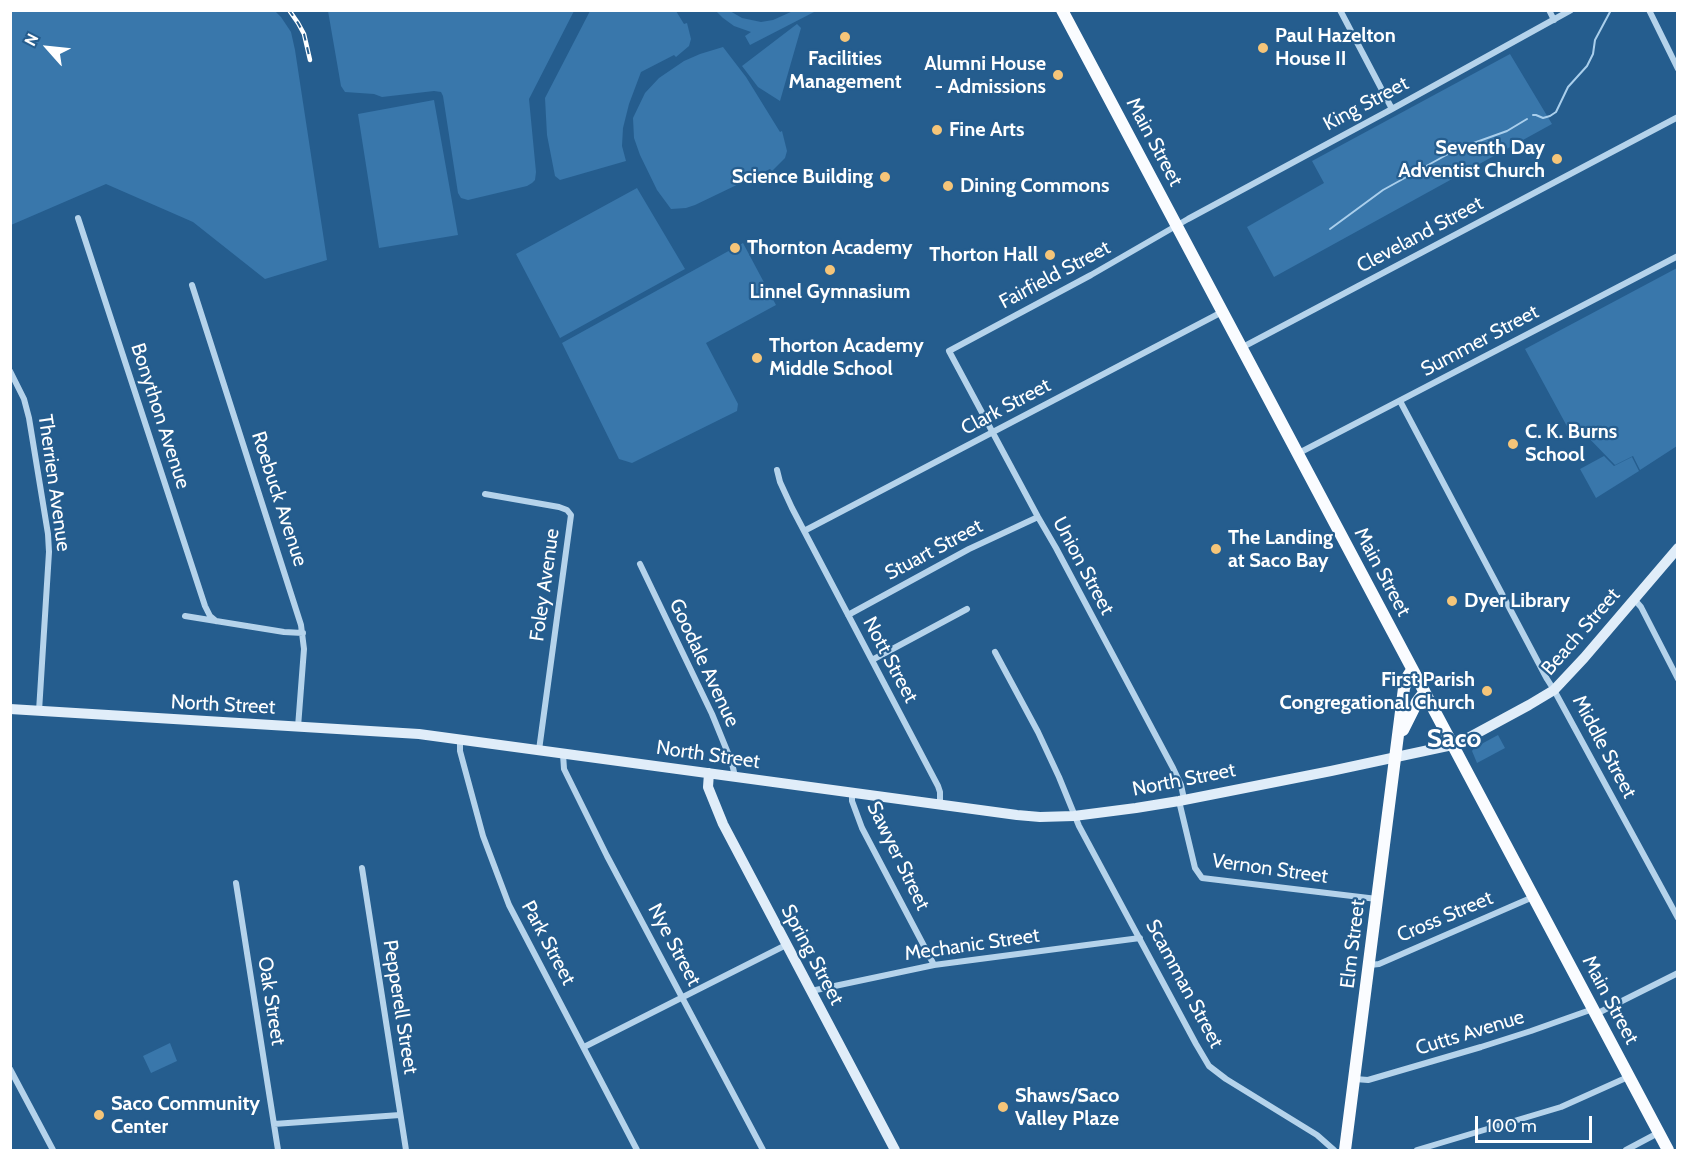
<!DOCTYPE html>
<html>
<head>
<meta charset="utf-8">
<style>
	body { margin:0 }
	#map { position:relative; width:1688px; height:1161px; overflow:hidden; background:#255d8e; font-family:Cabin,sans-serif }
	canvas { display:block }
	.frame { position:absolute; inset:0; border:12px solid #fff; pointer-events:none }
	.north { position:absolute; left:18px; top:18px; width:60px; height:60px; -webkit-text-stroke:4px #255d8e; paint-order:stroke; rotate:297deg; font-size:16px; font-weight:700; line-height:24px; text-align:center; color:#fff }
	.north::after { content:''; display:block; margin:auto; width:21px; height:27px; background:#fff; clip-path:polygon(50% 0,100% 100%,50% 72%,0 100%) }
	.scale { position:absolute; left:1475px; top:1116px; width:117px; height:27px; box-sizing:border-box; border:3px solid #fff; border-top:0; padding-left:8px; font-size:18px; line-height:21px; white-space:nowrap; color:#fff; -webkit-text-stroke:4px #255d8e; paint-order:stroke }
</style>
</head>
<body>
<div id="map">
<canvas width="1688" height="1161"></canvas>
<div class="frame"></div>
<div class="north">N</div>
<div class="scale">100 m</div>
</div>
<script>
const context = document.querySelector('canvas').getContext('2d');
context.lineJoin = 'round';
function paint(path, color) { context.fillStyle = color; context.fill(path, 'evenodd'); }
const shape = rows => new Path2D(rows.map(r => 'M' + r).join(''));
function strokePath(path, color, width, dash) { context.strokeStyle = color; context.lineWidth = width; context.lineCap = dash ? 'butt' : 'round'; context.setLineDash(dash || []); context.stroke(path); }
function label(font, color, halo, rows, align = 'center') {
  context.font = font + ' Cabin,sans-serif'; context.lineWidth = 4.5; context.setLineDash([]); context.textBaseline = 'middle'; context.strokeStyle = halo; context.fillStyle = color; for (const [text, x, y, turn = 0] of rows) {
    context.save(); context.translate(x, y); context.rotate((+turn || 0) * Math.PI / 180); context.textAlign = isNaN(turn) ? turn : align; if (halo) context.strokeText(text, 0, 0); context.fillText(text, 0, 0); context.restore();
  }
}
paint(shape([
	[274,10,281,17,291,32,295,50,327,260,265,279,193,222,106,184,11,225,11,11],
	[328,11,574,11,529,99,536,172,535,180,532,183,527,186,468,200,461,198,458,193,443,96,441,92,434,91,382,97,374,94,345,92,341,86],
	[590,11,676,11,684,24,687,23,691,39,689,46,676,57,674,55,641,72,629,104,623,128,622,146,626,161,560,180,555,176,547,135,545,98],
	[716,11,730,11,742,18,761,22,773,20,793,11,816,11,750,45,745,36,751,32,734,26,723,18],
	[797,24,801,28,780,101,758,87,742,66],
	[723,47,746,77,780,132,782,131,787,151,785,158,772,171,770,169,695,205,686,208,671,209,657,190,640,155,634,138,633,118,645,93,659,78,684,61,700,54],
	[1510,54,1552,124,1274,277,1247,227,1324,183,1312,161],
	[434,100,458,235,379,248,358,114],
	[637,188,685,269,560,338,516,254],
	[743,243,776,305,706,343,738,404,737,411,632,463,619,459,562,343],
	[1677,268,1677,446,1640,470,1633,456,1615,465,1581,430,1569,430,1525,349],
	[1604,456,1614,466,1632,457,1639,471,1596,498,1580,469],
	[1498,735,1505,748,1477,763,1472,751,1474,748],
	[170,1043,177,1061,151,1073,143,1056]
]), '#3977ab');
strokePath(shape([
	[1533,115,1536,115,1543,118,1550,116,1556,112,1568,87,1587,66,1593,54,1595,40,1611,10],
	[1330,229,1383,190,1439,159,1457,149,1507,131,1527,119]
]), '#aacfec', 2);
strokePath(shape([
	[1340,10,1392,109],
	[1549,10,1554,20],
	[1649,10,1678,69],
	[78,218,205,606,210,616,216,621],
	[192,285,301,625,304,649,298,727],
	[1241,348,1678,117],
	[10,371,24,399,29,418,48,534,49,552,39,711],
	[1400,401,1547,679,1554,690,1678,918],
	[1297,454,1678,256],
	[777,470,780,482,792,508,938,786,940,792,940,805],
	[485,494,559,507,567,510,571,515,539,750],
	[804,531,1222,312],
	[640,564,712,714,732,763,735,777],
	[1634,599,1641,607,1678,679],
	[848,615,969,549,1038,517],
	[185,616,284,632,303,633],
	[995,652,1038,732,1059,777,1079,826,1196,1044,1209,1066,1226,1079,1317,1135,1334,1150],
	[872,660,967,609],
	[460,740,460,751,483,836,509,905,637,1150],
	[563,754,564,769,607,856,763,1150],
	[852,793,852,801,862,828,934,965],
	[1184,799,1181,785,1173,768,1056,548,1038,517,949,351,1091,275,1188,219,1392,109,1571,10],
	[1179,801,1195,868,1202,878,1377,899],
	[362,868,406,1150],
	[236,883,278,1150],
	[1370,965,1379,964,1533,897],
	[811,991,934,965,1140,938],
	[1596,1014,1678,973],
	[584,1047,786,945],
	[10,1069,53,1150],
	[1355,1079,1368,1080,1481,1047,1531,1031,1593,1009],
	[274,1124,400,1115],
	[1417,1150,1561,1107,1628,1077],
	[1626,1150,1658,1133]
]), '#b5d3eb', 6);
strokePath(shape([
	[10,709,419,734,1017,815,1040,817,1074,816,1136,808,1179,801,1331,771,1457,744,1529,705,1554,690,1584,658,1678,548],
	[709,773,708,787,723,824,895,1150]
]), '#e0edf9', 10);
strokePath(shape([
	[1062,10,1668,1150],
	[1403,730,1417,702,1424,693],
	[1345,1150,1404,688,1408,676,1412,670]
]), '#fafcff', 12);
const rail = shape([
	[289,10,298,23,304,34,310,60]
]);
strokePath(rail, '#fff', 4.5);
strokePath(rail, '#255d8e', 2, [7]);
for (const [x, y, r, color] of [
	[845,37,6,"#f5c579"],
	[1263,48,6,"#f5c579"],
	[1058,75,6,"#f5c579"],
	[937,130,6,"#f5c579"],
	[1557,159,6,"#f5c579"],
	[885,177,6,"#f5c579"],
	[948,186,6,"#f5c579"],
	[735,248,6,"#f5c579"],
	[1050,255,6,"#f5c579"],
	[830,270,6,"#f5c579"],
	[757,358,6,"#f5c579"],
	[1513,444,6,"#f5c579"],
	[1216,549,6,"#f5c579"],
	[1452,601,6,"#f5c579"],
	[1487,691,6,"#f5c579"],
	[1003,1107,6,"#f5c579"],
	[99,1115,6,"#f5c579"]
]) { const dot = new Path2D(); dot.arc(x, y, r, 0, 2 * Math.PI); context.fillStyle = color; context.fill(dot); strokePath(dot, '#255d8e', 2); }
label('bold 20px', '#fff', '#255d8e', [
	["Paul Hazelton",1275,36],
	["House II",1275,59],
	["Facilities",845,59,"center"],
	["Management",845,82,"center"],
	["Alumni House",1046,64,"right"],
	["- Admissions",1046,87,"right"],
	["Fine Arts",949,130],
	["Seventh Day",1545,148,"right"],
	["Adventist Church",1545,171,"right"],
	["Science Building",873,177,"right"],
	["Dining Commons",960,186],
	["Thornton Academy",747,248],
	["Thorton Hall",1038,255,"right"],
	["Linnel Gymnasium",830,292,"center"],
	["Thorton Academy",769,346],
	["Middle School",769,369],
	["C. K. Burns",1525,432],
	["School",1525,455],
	["The Landing",1228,538],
	["at Saco Bay",1228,561],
	["Dyer Library",1464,601],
	["First Parish",1475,680,"right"],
	["Congregational Church",1475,703,"right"],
	["Shaws/Saco",1015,1096],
	["Valley Plaze",1015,1119],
	["Saco Community",111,1104],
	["Center",111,1127]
], 'left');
label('20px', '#fff', '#255d8e', [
	["King Street",1366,104,-28],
	["Main Street",1154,142,62],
	["Cleveland Street",1420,235,-28],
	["Fairfield Street",1055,275,-28],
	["Summer Street",1480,341,-28],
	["Clark Street",1006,407,-28],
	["Bonython Avenue",160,416,72],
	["Therrien Avenue",54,483,82],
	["Roebuck Avenue",279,499,72],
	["Stuart Street",934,550,-28],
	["Union Street",1083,566,62],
	["Main Street",1382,572,62],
	["Foley Avenue",545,585,-82],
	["Beach Street",1581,632,-49],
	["Nott Street",890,660,62],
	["Goodale Avenue",704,663,65],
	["North Street",223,705,3],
	["Middle Street",1604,747,62],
	["North Street",708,755,8],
	["North Street",1184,780,-11],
	["Sawyer Street",898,856,64],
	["Vernon Street",1270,869,8],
	["Cross Street",1445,917,-23],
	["Park Street",548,943,62],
	["Elm Street",1353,944,-83],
	["Nye Street",674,945,62],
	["Mechanic Street",972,945,-8],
	["Spring Street",812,955,62],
	["Scamman Street",1184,984,62],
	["Main Street",1610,1000,62],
	["Oak Street",271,1001,81],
	["Pepperell Street",400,1007,81],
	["Cutts Avenue",1470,1033,-17]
]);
label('bold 26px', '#fff', '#255d8e', [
	["Saco",1454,739]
]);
</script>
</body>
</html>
